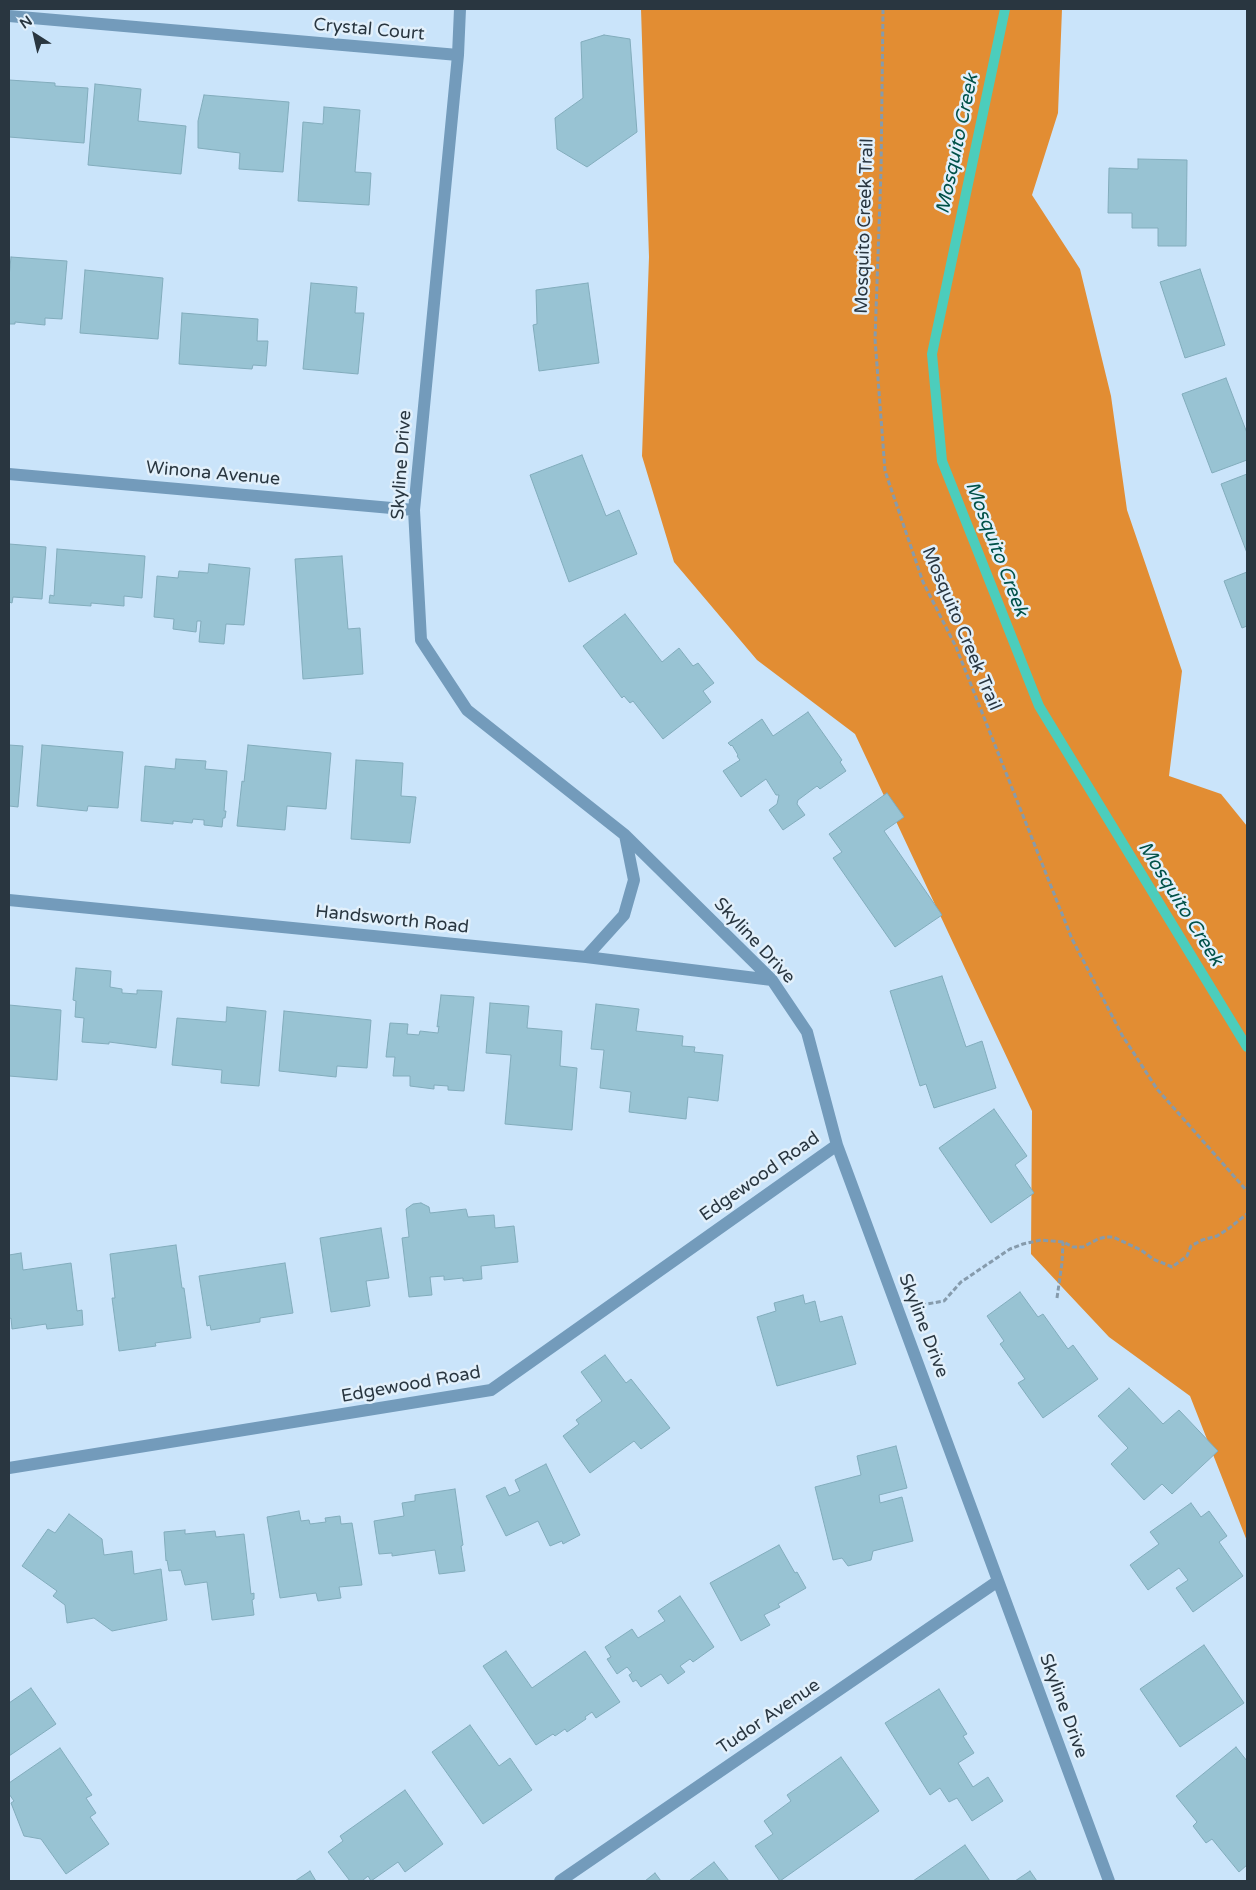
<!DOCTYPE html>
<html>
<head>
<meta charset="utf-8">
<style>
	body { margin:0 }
	#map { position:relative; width:1256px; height:1890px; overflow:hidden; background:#cae4fa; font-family:"Varela Round",sans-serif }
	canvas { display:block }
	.frame { position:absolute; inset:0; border:10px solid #293640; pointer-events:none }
	.north { position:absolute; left:10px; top:10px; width:50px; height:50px; -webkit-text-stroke:4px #e2f0fb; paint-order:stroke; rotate:325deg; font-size:14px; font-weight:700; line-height:20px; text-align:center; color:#293640 }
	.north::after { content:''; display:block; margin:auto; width:18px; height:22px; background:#293640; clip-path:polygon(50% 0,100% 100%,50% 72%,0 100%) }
</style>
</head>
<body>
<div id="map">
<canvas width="1256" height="1890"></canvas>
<div class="frame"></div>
<div class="north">N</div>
</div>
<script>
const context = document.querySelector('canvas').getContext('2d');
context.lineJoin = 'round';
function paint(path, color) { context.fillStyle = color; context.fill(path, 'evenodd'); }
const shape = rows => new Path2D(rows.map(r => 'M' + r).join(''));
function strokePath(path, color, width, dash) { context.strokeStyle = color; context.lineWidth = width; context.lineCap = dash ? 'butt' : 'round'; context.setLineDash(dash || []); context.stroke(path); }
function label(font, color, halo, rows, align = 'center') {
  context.font = font + ' "Varela Round",sans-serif'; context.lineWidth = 5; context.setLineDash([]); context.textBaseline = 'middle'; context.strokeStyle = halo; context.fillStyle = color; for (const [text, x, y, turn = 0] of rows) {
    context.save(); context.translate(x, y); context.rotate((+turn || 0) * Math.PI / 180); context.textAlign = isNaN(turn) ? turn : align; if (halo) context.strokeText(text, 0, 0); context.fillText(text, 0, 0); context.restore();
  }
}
paint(shape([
	[641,9,1062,9,1058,113,1032,195,1080,269,1111,396,1127,510,1182,671,1169,776,1221,794,1247,826,1247,1541,1190,1396,1109,1337,1031,1254,1032,1111,855,734,757,660,674,562,642,456,649,257]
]), '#e28d33');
strokePath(shape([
	[1005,9,932,354,942,461,1039,706,1247,1047]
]), '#4ccdbc', 10);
const building = shape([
	[604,35,630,39,637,132,587,167,557,149,555,118,583,98,581,42,604,35],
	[9,80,55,83,55,86,88,88,84,143,9,137,9,80],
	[95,84,141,89,138,121,186,126,181,174,88,165,95,84],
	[204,95,289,102,283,172,239,169,240,153,198,148,198,121,204,95],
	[324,107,360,110,355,172,371,173,369,205,298,201,303,122,323,124,324,107],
	[1138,159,1187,160,1186,246,1158,246,1158,228,1132,228,1132,213,1108,213,1109,168,1138,169,1138,159],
	[11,257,67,261,62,319,45,318,45,325,15,322,15,324,9,324,9,277,11,257],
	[1200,269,1225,345,1185,358,1160,282,1200,269],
	[85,270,163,278,158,339,80,333,85,270],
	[311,283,357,287,355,313,364,313,358,374,303,369,311,283],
	[588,283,599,363,539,371,533,325,537,324,536,290,588,283],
	[182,313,258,319,257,341,268,341,266,366,253,365,252,369,179,364,182,313],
	[1226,378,1247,433,1247,460,1212,473,1182,394,1226,378],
	[582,455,606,516,619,510,637,554,569,582,530,475,582,455],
	[1247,474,1247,553,1221,484,1247,474],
	[9,544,46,547,42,599,13,597,12,603,9,602,9,544],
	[57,549,145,556,142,598,124,596,124,606,91,603,91,606,49,603,50,595,54,596,57,549],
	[342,556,348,629,360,628,363,674,303,679,295,559,342,556],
	[209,564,250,568,244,625,226,624,224,644,199,642,201,621,197,621,196,632,173,629,174,619,154,617,157,576,178,578,179,571,208,573,209,564],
	[1247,572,1247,626,1242,628,1224,581,1247,572],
	[625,614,662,662,679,648,693,666,698,663,714,683,703,691,711,702,663,739,633,701,630,703,624,696,622,698,583,646,625,614],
	[808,712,842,760,840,762,846,771,820,789,817,786,798,800,797,804,805,815,783,830,769,810,777,804,779,795,776,795,766,779,741,797,723,771,740,760,737,756,738,755,732,745,731,746,728,743,762,719,773,736,808,712],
	[9,745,23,746,18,807,9,806,9,745],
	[42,745,123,752,118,808,88,806,87,811,37,806,42,745],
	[248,745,331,753,326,809,287,806,285,830,237,826,242,781,244,782,248,745],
	[176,759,206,761,205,769,227,771,224,811,226,811,225,818,223,818,222,827,204,825,204,820,193,819,192,823,173,821,173,824,141,821,145,766,175,769,176,759],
	[356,760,403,763,401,796,416,797,410,843,351,839,356,760],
	[887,793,904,817,884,831,942,915,895,947,833,858,842,852,829,834,887,793],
	[76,968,111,971,110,987,122,989,122,993,137,994,137,990,162,991,156,1048,109,1042,109,1044,82,1042,84,1018,75,1017,76,1001,73,1000,76,968],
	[942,976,966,1047,982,1041,996,1088,934,1108,926,1084,920,1086,890,991,942,976],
	[441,995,474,997,464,1091,448,1090,448,1086,434,1085,434,1089,410,1086,410,1076,393,1076,395,1057,386,1057,390,1023,408,1024,407,1034,419,1035,420,1031,438,1033,439,1026,437,1027,441,995],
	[490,1003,529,1006,527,1028,562,1031,560,1066,577,1068,572,1130,505,1124,511,1055,486,1053,490,1003],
	[596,1004,639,1009,636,1031,683,1036,682,1046,695,1047,694,1052,723,1055,718,1101,688,1097,686,1119,629,1112,631,1092,600,1088,604,1050,591,1049,596,1004],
	[9,1005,61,1010,57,1080,9,1076,9,1005],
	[227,1007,266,1011,259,1086,221,1083,222,1070,172,1065,177,1018,226,1022,227,1007],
	[284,1011,371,1020,367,1068,337,1066,336,1077,279,1071,284,1011],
	[994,1109,1027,1156,1015,1165,1034,1193,991,1223,939,1148,994,1109],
	[421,1203,429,1207,430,1213,466,1209,468,1217,494,1215,495,1228,514,1226,518,1262,481,1266,482,1279,463,1281,463,1278,444,1280,444,1276,430,1277,432,1295,409,1297,402,1238,409,1237,406,1209,413,1204,421,1203],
	[381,1228,389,1278,366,1281,370,1306,331,1312,320,1238,381,1228],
	[176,1245,182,1288,184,1288,191,1338,155,1343,156,1346,119,1351,112,1298,115,1298,110,1254,176,1245],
	[21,1253,23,1270,71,1263,77,1311,82,1310,83,1325,47,1329,46,1324,12,1329,11,1318,9,1319,9,1255,21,1253],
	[285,1263,293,1313,260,1318,260,1322,211,1330,210,1325,207,1326,199,1276,285,1263],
	[1020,1292,1038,1317,1043,1314,1068,1349,1073,1345,1098,1379,1043,1418,1018,1383,1025,1379,1000,1344,1004,1341,987,1316,1020,1292],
	[803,1295,805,1304,815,1301,820,1322,842,1316,856,1364,777,1386,757,1317,776,1311,774,1303,803,1295],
	[605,1355,626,1383,631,1379,670,1428,641,1449,634,1441,590,1473,563,1436,579,1424,576,1420,602,1401,581,1372,605,1355],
	[1129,1388,1163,1424,1179,1410,1218,1451,1172,1494,1162,1484,1144,1500,1111,1464,1128,1448,1098,1416,1129,1388],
	[896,1446,907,1488,879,1495,880,1503,902,1497,913,1541,873,1551,871,1560,848,1566,842,1558,833,1560,815,1487,861,1475,857,1456,896,1446],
	[546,1464,580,1535,563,1544,562,1541,550,1546,538,1521,506,1536,486,1496,505,1487,509,1496,520,1491,515,1480,546,1464],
	[455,1489,463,1545,461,1546,465,1571,439,1574,435,1550,392,1556,392,1553,379,1554,374,1521,404,1516,402,1503,415,1501,415,1495,455,1489],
	[1191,1503,1201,1517,1209,1511,1227,1536,1219,1542,1243,1576,1193,1612,1176,1588,1188,1580,1179,1568,1148,1590,1130,1565,1159,1544,1150,1532,1191,1503],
	[299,1511,301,1521,309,1520,310,1524,326,1522,325,1518,340,1516,341,1524,352,1523,362,1585,339,1587,341,1598,318,1601,316,1593,280,1598,267,1517,299,1511],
	[69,1514,102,1539,104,1555,132,1551,134,1574,161,1569,167,1620,112,1631,94,1618,67,1623,65,1605,53,1596,57,1591,22,1566,48,1529,55,1533,69,1514],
	[185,1530,185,1534,215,1531,216,1537,244,1534,251,1594,254,1593,254,1599,252,1600,254,1615,212,1620,207,1582,185,1585,181,1570,169,1571,167,1560,166,1561,164,1532,185,1530],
	[779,1545,795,1573,797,1572,806,1588,778,1604,780,1607,764,1615,770,1625,741,1641,710,1583,779,1545],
	[680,1596,714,1647,693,1662,690,1659,680,1666,685,1672,668,1684,661,1674,641,1687,636,1680,633,1682,629,1675,632,1673,627,1667,617,1674,607,1659,611,1657,605,1647,632,1629,638,1638,665,1621,658,1611,680,1596],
	[1204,1645,1244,1703,1180,1747,1140,1689,1204,1645],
	[506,1651,532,1688,585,1651,620,1702,596,1718,592,1712,585,1717,586,1719,567,1732,565,1729,555,1736,553,1734,536,1745,483,1666,506,1651],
	[31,1688,56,1724,9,1756,9,1703,31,1688],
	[939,1689,967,1734,963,1736,974,1753,958,1763,973,1787,988,1777,1003,1801,972,1821,957,1798,949,1802,940,1788,930,1795,885,1723,939,1689],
	[470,1725,499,1766,510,1758,532,1790,483,1824,432,1752,470,1725],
	[1236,1747,1247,1761,1247,1865,1239,1872,1212,1839,1206,1843,1193,1826,1197,1822,1176,1796,1236,1747],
	[60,1748,92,1795,86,1798,96,1813,90,1817,109,1844,66,1874,41,1839,24,1836,11,1803,14,1801,9,1794,9,1783,60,1748],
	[841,1757,879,1811,780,1881,755,1846,773,1834,764,1821,791,1801,787,1795,841,1757],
	[405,1790,443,1844,405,1872,398,1862,371,1881,368,1876,362,1881,350,1881,328,1852,343,1841,340,1836,405,1790],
	[965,1845,990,1881,913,1881,965,1845],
	[714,1862,729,1881,689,1881,714,1862],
	[310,1871,316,1881,295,1881,310,1871],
	[1030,1871,1037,1881,1015,1881,1030,1871],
	[655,1873,661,1881,645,1881,655,1873]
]);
paint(building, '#98c3d3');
strokePath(building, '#82acbc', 1);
strokePath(shape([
	[883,9,881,171,875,339,885,471,923,582,956,647,1072,939,1122,1035,1157,1089,1247,1191],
	[1057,1298,1062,1263,1063,1242],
	[921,1305,944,1301,961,1282,1010,1249,1023,1244,1041,1240,1063,1242,1073,1247,1083,1247,1098,1239,1106,1237,1113,1237,1141,1250,1153,1259,1172,1267,1187,1256,1191,1246,1202,1240,1217,1236,1228,1229,1247,1214]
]), '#869bac', 3, [5, 2.5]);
strokePath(shape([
	[460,9,458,55,414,510,421,640,467,710,625,835,772,980,807,1032,837,1145,1109,1881],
	[9,16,458,55],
	[9,474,414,510],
	[9,900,586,957,772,980],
	[586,957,624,915,634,880,625,835],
	[9,1468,491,1390,837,1145],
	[560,1881,998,1581]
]), '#739bbb', 12);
label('18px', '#293640', '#e2f0fb', [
	["Crystal Court",369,30,5],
	["Mosquito Creek Trail",865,226,-88],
	["Skyline Drive",402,465,-86],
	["Winona Avenue",213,474,5],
	["Mosquito Creek Trail",961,629,67],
	["Handsworth Road",392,920,6],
	["Skyline Drive",754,941,47],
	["Edgewood Road",760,1177,-35],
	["Skyline Drive",923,1326,69],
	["Edgewood Road",411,1385,-10],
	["Skyline Drive",1063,1706,70],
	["Tudor Avenue",769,1717,-34]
]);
label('italic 19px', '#005148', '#e2f0fb', [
	["Mosquito Creek",958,144,-78],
	["Mosquito Creek",996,549,69],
	["Mosquito Creek",1180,904,58]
]);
</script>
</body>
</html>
